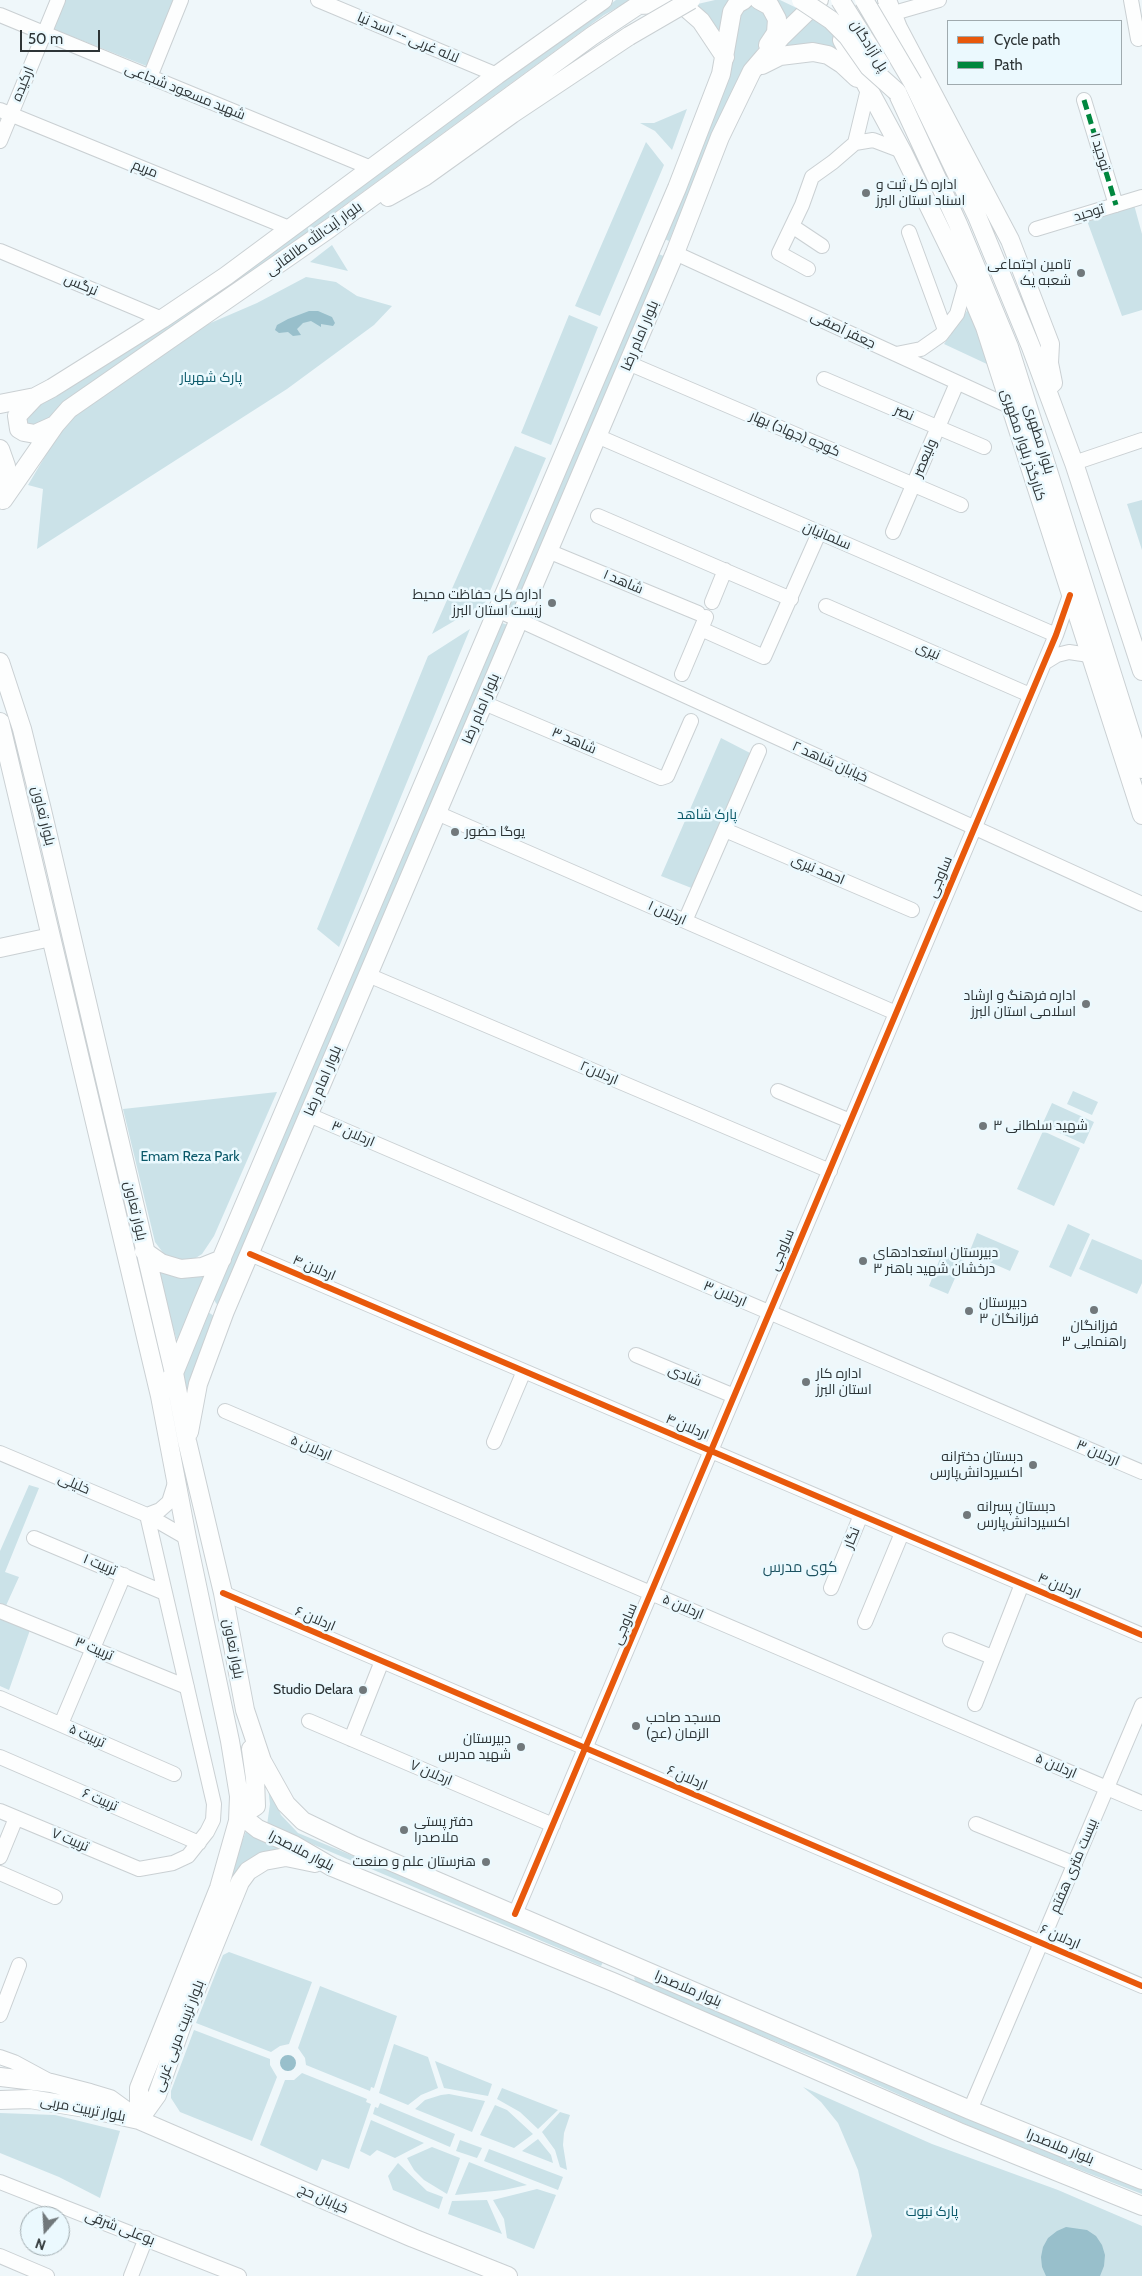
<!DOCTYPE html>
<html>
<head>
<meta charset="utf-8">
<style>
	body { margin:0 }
	#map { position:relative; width:1142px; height:2276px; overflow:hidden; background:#eff7fa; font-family:Cabin,sans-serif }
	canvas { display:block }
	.legend { position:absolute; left:947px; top:20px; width:175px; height:65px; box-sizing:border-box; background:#ebf9fe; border:1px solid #9faaae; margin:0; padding:6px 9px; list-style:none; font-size:15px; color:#2d3436 }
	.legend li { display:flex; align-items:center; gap:10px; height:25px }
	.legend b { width:25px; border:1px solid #9faaae }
	.north { position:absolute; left:20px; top:2206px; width:50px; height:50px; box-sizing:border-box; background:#ebf9fe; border:1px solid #9faaae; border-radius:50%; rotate:199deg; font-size:14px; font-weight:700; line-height:20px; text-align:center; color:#2d3436 }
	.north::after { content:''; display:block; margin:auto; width:18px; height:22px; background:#71787b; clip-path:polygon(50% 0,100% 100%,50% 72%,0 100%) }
	.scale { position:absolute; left:20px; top:30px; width:80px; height:22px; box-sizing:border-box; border:2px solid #2d3436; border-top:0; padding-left:6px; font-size:15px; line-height:18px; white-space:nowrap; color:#2d3436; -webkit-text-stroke:4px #ebf9fe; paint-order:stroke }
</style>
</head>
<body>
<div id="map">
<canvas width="1142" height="2276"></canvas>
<ul class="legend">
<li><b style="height:6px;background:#e8590c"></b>Cycle path</li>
<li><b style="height:6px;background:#00873e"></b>Path</li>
</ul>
<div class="north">N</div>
<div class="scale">50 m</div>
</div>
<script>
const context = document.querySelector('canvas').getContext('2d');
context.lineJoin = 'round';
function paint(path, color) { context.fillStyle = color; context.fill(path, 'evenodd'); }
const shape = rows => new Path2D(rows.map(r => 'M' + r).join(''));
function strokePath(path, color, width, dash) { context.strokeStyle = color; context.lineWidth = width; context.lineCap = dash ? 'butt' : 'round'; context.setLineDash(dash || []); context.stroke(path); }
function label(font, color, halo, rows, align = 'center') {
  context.font = font + ' Cabin,Cairo,sans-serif'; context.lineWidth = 5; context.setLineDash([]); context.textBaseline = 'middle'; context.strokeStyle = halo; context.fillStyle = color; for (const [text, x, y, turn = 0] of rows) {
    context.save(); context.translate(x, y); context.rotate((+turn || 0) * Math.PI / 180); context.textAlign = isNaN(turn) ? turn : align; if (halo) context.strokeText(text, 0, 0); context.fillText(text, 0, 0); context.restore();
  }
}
paint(shape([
	[64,0,176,0,149,67,53,29],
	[616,0,631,0,604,15,42,427,27,428,26,411,31,407,57,396,182,316],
	[715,0,733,0,720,44,689,6],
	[769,0,780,0,801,10,780,31],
	[754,2,771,18,766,36,740,77,727,102,669,241,662,238,735,15],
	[813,13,825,23,858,74,844,59,771,55],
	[687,109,672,150,655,131,640,123,654,123],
	[646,142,664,165,600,316,575,306],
	[1133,201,1142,234,1142,310,1122,316,1086,218],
	[332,245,348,271,310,262],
	[656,253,666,257,515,611,507,607],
	[306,277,336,282,357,296,392,306,374,325,287,389,37,549,43,489,28,485,69,416,185,334,257,303],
	[969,308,989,365,944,344],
	[569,315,598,327,551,445,521,433],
	[515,446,546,458,485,603,432,634],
	[1142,500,1142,550,1127,504],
	[499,622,508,625,218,1306,214,1300,218,1289],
	[470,629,339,947,317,929,428,656],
	[721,738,752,754,694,889,661,876],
	[1073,1091,1098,1102,1092,1115,1067,1104],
	[277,1092,214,1236,202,1254,194,1259,180,1260,164,1254,155,1242,123,1109],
	[1052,1103,1094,1122,1084,1144,1042,1125],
	[1043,1131,1080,1148,1054,1206,1017,1189],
	[1068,1224,1090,1234,1071,1277,1049,1267],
	[977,1233,1019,1251,1010,1271,969,1253],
	[1092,1239,1142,1260,1142,1283,1137,1294,1079,1269],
	[943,1251,963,1260,948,1294,929,1286],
	[155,1268,206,1273,178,1344],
	[205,1310,214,1316,187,1432,178,1373],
	[29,1485,39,1488,5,1572,19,1577,4,1610,0,1608,0,1551],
	[0,1617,30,1630,9,1690,0,1686],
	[268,1787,269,1787,281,1815,298,1833,604,1960,601,1966,267,1825,270,1804],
	[246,1831,290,1848,241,1868,231,1880,216,1916,214,1916],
	[229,1952,312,1982,289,2044,280,2046,271,2052,196,2023,223,1955],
	[636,1976,988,2127,1138,2186,1142,2187,1142,2194,985,2133,826,2062,703,2012,636,1982,634,1978],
	[320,1986,397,2016,374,2088,371,2087,370,2091,306,2065,305,2058,298,2048],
	[194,2030,270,2059,270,2065,277,2077,252,2141,180,2112,171,2098,171,2091],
	[394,2044,428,2057,438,2088,421,2095,408,2105,379,2093],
	[435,2061,492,2084,488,2096,444,2088],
	[302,2073,367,2099,366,2102,371,2104,349,2169,322,2159,317,2171,260,2145,285,2080,294,2080],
	[803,2087,932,2144,1058,2190,1142,2226,1142,2276,856,2276,872,2236,858,2170,838,2123,821,2102],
	[502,2088,558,2110,538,2129,520,2112,497,2099],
	[449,2094,485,2101,472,2132,415,2109,425,2100,441,2095],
	[380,2103,455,2134,450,2147,373,2114,375,2107,378,2108],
	[495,2105,507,2110,533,2134,514,2148,480,2135],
	[560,2112,570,2115,564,2133,563,2145,567,2170,560,2167,555,2150,542,2132],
	[0,2113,55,2115,120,2131,100,2198,59,2177,0,2153],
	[371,2120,424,2143,395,2158,377,2150,370,2156,360,2151],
	[538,2139,551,2155,553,2163,522,2151],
	[460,2140,482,2148,477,2158,456,2151],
	[432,2147,460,2158,447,2194,424,2180,414,2170,407,2158],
	[489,2149,563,2177,558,2190,484,2161],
	[469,2162,527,2185,504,2190,455,2195],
	[398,2163,427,2191,443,2197,439,2209,393,2190,388,2176],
	[537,2189,556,2195,534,2249,507,2238,504,2219,493,2200],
	[487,2200,502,2234,448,2214,452,2201]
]), '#cbe2e8');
paint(shape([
	[309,311,318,311,332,317,335,323,333,326,321,324,321,327,311,321,303,323,297,329,301,335,293,336,288,332,279,333,275,330,277,325,288,319],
	'280 2063a8 8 0 1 1 16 0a8 8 0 1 1-16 0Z',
	[1066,2227,1087,2230,1096,2236,1102,2245,1105,2255,1104,2266,1100,2276,1046,2276,1042,2267,1041,2257,1043,2247,1048,2238,1057,2231]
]), '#98bfcb');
const minor = shape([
	[318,0,497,75],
	[1131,0,1138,39],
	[901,11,939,0],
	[0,15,371,168],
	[150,77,181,0],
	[1084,100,1116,205],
	[0,110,289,228],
	[0,141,58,0],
	[855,143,873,140,902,151],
	[792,226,822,246],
	[1036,229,1142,197],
	[909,232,945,330],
	[0,251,162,319],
	[675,253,1011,407],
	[808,269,779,253,802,205,812,177,833,162,855,143,868,89],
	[896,354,921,349,941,335,957,314,966,282],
	[628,363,961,505],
	[824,379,984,447],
	[597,436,1056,635],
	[1074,463,1142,440],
	[598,516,791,599],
	[893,532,957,383],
	[548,551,698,613],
	[712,602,725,570],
	[826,606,1030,695],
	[497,610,1142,904],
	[701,629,764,657,819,533],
	[1044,663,1057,655,1069,652,1089,655],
	[682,674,706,617],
	[484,703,661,778,667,776,691,721],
	[437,813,896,1013],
	[725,830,912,910],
	[685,921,759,751],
	[368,975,830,1171],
	[778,1091,850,1121],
	[309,1115,1142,1472],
	[250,1254,1142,1635],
	[636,1355,734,1396],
	[225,1411,1142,1803],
	[494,1442,524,1371],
	[0,1453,147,1515,187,1538],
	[147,1515,160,1510,169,1502,175,1483],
	[34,1538,165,1593],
	[831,1588,861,1515],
	[223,1593,1142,1986],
	[0,1611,187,1687],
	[865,1622,902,1533],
	[950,1640,992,1657],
	[0,1698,174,1774],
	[975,1704,1022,1584],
	[309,1721,553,1825],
	[61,1724,124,1575],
	[351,1739,382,1661],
	[0,1757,199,1843],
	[0,1811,139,1869,173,1863,188,1856,207,1832,213,1820,214,1804,147,1515],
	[976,1824,1075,1864],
	[0,1857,16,1818],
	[0,1873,55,1897],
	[515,1914,1056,635,1070,595],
	[0,2015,19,1965],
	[0,2057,14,2062,51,2082],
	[970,2110,1142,1705],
	[0,2182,239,2276],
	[0,2256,47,2276],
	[131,2276,146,2238]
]);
const major = shape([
	[759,0,770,6,777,19,776,33,768,45],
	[887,0,898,28,1010,240,1050,344,1049,363,1053,383],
	[637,5,665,4,685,7,701,21,725,57],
	[898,28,881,13,868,13,856,17,847,25,842,40,902,151,966,282,985,327,1142,815],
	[762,65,780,56,813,52,828,55,842,64,857,78],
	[913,83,977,216,1031,347,1074,463,1142,671],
	[897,92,958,224,1009,347,1142,769],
	[388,197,424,177,512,114,629,36],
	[35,397,17,416,19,429,24,432,35,434,55,425],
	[0,404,35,397,52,388,162,319,226,276,497,75,603,0],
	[0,449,6,466,7,483,4,497],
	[3,500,55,425,69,409,330,228,592,36,646,0],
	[0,662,22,729,41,806,174,1373,187,1441,223,1593,245,1710,262,1761,286,1804,303,1821,355,1846,970,2110,1142,2180],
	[0,722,160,1396,187,1538,230,1741,239,1796,238,1821,219,1888,139,2088,139,2120],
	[0,948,51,937],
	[144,1251,161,1263,181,1269,202,1267,222,1259],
	[160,1396,174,1373,203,1302,677,188,721,74,732,12,737,4,744,0],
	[189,1432,198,1384,225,1311,675,253,720,137,752,71,782,36,819,0],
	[239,1796,244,1806,253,1808,256,1806,255,1778,251,1749],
	[239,1814,258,1829,294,1845,332,1867,613,1982,959,2132,1142,2206],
	[0,2077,51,2083,90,2093,110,2099,132,2115],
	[0,2100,30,2099,85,2108,139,2120,413,2238,508,2276],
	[139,2120,157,2095,183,2022,240,1882,248,1871,264,1861,286,1857,315,1863]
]);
strokePath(minor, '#cad0d3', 16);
strokePath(major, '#cad0d3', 20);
strokePath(minor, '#fdfefe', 14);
strokePath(major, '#fdfefe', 18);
const majorBridge = shape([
	[801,0,831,20,848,37,869,67,897,92],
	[840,0,881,65],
	[864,0,913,83],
	[629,36,691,0]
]);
strokePath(majorBridge, '#cad0d3', 20, []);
strokePath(majorBridge, '#fdfefe', 18);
strokePath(shape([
	[1084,100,1116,205]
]), '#00873e', 5, [10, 5]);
strokePath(shape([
	[250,1254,1142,1635],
	[223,1593,1142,1986],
	[515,1914,1056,635,1070,595]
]), '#e8590c', 6);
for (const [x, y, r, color] of [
	[866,193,5,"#71787b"],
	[1081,273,5,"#71787b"],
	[552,603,5,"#71787b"],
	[455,832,5,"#71787b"],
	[1086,1004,5,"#71787b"],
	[983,1126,5,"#71787b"],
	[863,1261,5,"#71787b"],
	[1094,1310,5,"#71787b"],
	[969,1311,5,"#71787b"],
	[806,1382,5,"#71787b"],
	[1033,1465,5,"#71787b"],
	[967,1515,5,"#71787b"],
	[363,1690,5,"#71787b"],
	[636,1726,5,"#71787b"],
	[521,1747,5,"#71787b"],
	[404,1830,5,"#71787b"],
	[486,1862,5,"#71787b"]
]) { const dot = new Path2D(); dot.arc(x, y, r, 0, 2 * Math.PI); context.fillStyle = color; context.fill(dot); strokePath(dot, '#ebf9fe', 2); }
label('14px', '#2d3436', '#ebf9fe', [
	["لاله غربی -- اسد نیا",408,38,23],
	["پل آزادگان",869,46,58],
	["ارکیده",23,84,-68],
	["شهید مسعود شجاعی",185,92,22],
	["توحید ۱",1100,152,73],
	["مریم",145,169,22],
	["توحید",1089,213,-17],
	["بلوار آیت‌الله طالقانی",314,239,-36],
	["نرگس",81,285,23],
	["جعفر آصفی",843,330,25],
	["بلوار امام رضا",640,336,-67],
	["نصر",904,413,23],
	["کوچه (جهاد) بهار",795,434,23],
	["بلوار مطهری",1039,439,73],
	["کنارگذر بلوار مطهری",1023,445,72],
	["ولیعصر",925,458,-67],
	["سلمانیان",827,536,23],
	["شاهد ۱",623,582,23],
	["نیری",928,651,24],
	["بلوار امام رضا",481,709,-67],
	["شاهد ۳",574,741,23],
	["خیابان شاهد ۲",830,762,24],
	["بلوار تعاون",43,816,76],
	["احمد نیری",818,870,23],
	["ساوجی",940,877,-67],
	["اردلان ۱",667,913,24],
	["اردلان۲",599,1073,23],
	["بلوار امام رضا",323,1081,-67],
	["اردلان ۳",353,1134,23],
	["بلوار تعاون",135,1211,77],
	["ساوجی",782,1250,-67],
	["اردلان ۴",314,1268,23],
	["اردلان ۳",725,1294,23],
	["شادی",685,1376,23],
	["اردلان ۴",687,1427,23],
	["اردلان ۵",311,1448,23],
	["اردلان ۳",1098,1453,23],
	["خلیلی",74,1484,23],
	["نگار",852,1538,-68],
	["تربیت ۱",100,1565,22],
	["اردلان ۴",1059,1586,23],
	["اردلان ۵",683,1607,23],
	["اردلان ۶",315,1619,23],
	["ساوجی",625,1624,-67],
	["تربیت ۳",94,1649,22],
	["بلوار تعاون",233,1649,79],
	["تربیت ۵",87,1736,24],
	["اردلان ۵",1056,1766,23],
	["اردلان ۷",431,1773,23],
	["اردلان ۶",687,1778,23],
	["تربیت ۶",100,1800,23],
	["تربیت ۷",70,1840,23],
	["بلوار ملاصدرا",301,1851,27],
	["بیست متری هفتم",1074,1866,-67],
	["اردلان ۶",1060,1937,23],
	["بلوار ملاصدرا",688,1989,23],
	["بلوار تربیت مربی غربی",179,2036,-69],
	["بلوار تربیت مربی",83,2109,11],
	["بلوار ملاصدرا",1060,2147,22],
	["خیابان حج",323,2199,24],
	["بوعلی شرقی",120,2228,21]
]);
label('14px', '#2d3436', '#ebf9fe', [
	["اداره کل ثبت و",876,185],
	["اسناد استان البرز",876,201],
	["تامین اجتماعی",1071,265,"right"],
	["شعبه یک",1071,281,"right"],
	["اداره کل حفاظت محیط",542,595,"right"],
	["زیست استان البرز",542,611,"right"],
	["یوگا حضور",465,832],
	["اداره فرهنگ و ارشاد",1076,996,"right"],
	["اسلامی استان البرز",1076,1012,"right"],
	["شهید سلطانی ۳",993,1126],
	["دبیرستان استعدادهای",873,1253],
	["درخشان شهید باهنر ۳",873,1269],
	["دبیرستان",979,1303],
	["فرزانگان ۳",979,1319],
	["فرزانگان",1094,1326,"center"],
	["۳ راهنمایی",1094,1342,"center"],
	["اداره کار",816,1374],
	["استان البرز",816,1390],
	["دبستان دخترانه",1023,1457,"right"],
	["اکسیردانش‌پارس",1023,1473,"right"],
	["دبستان پسرانه",977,1507],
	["اکسیر‌دانش‌پارس",977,1523],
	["Studio Delara",353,1690,"right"],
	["مسجد صاحب",646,1718],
	["الزمان (عج)",646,1734],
	["دبیرستان",511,1739,"right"],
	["شهید مدرس",511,1755,"right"],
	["دفتر پستی",414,1822],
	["ملاصدرا",414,1838],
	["هنرستان علم و صنعت",476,1862,"right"]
], 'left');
label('14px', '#0a5869', '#ebf9fe', [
	["پارک شهریار",211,378],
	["پارک شاهد",707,815],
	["Emam Reza Park",190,1157],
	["پارک نبوت",932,2212]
]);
label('15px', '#1e5361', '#ebf9fe', [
	["کوی مدرس",800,1568]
]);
</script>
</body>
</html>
